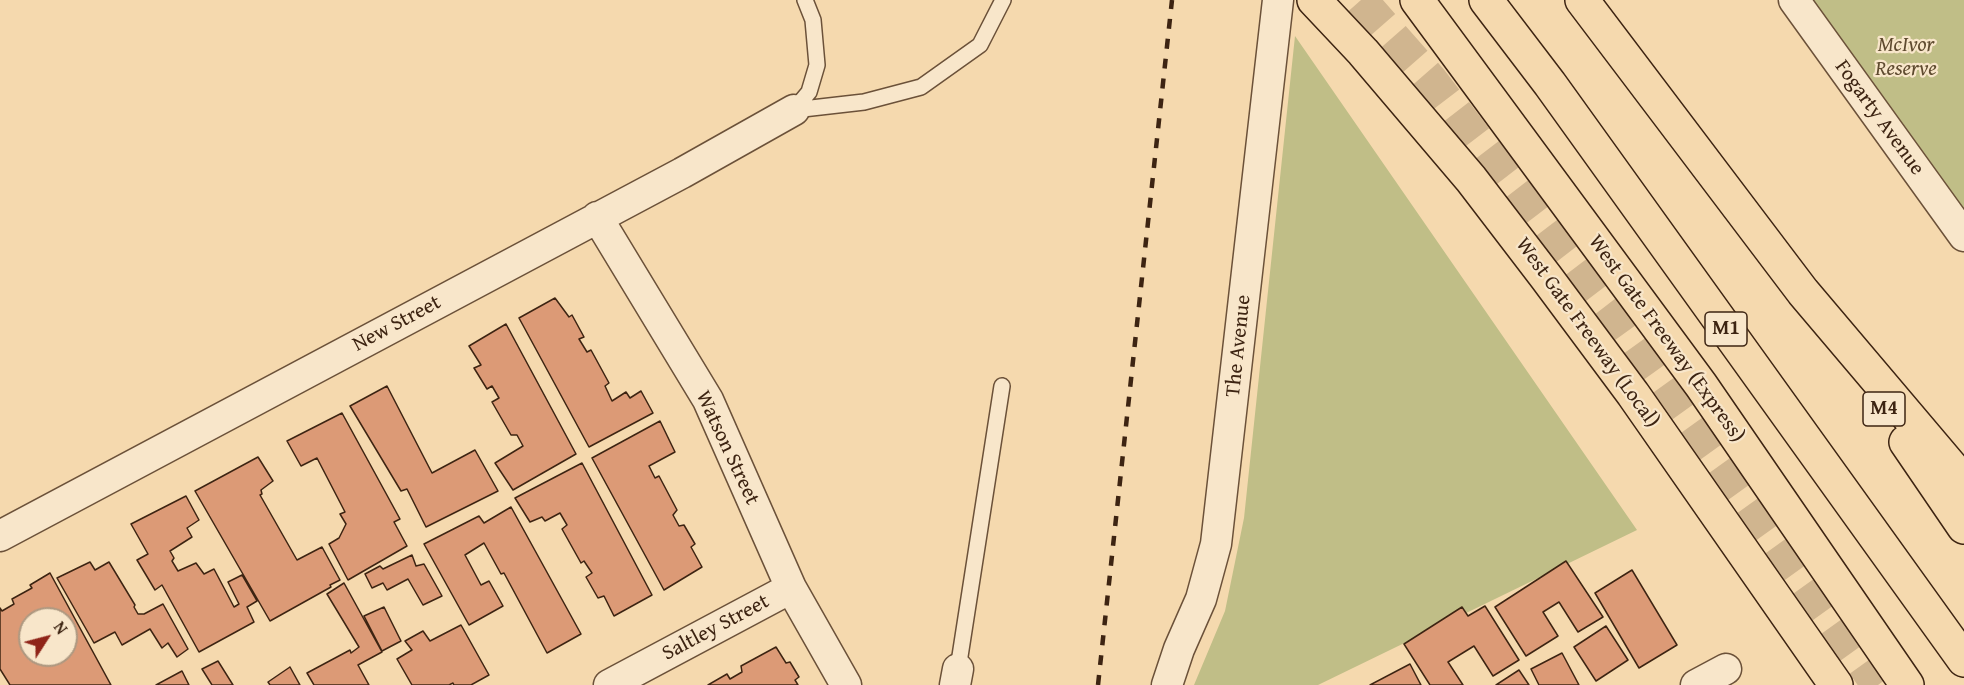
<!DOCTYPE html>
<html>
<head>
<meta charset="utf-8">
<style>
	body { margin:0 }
	#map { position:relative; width:1964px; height:685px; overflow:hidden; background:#f5d9ae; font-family:"Gentium Book Plus",serif }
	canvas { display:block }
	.north { position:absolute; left:18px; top:607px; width:60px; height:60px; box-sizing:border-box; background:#f8e6ca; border:2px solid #ad9880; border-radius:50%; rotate:54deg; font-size:16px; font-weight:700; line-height:24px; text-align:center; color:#3d2412 }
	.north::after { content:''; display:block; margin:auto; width:21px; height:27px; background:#8f2418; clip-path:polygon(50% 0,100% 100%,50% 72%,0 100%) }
</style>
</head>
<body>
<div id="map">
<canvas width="1964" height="685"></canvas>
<div class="north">N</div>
</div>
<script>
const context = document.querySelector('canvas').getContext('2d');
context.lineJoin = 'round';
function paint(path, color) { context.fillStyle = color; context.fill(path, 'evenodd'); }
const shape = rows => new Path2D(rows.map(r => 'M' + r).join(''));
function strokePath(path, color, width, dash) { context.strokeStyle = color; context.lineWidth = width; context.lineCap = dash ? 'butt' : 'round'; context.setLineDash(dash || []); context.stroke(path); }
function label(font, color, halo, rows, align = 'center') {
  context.font = font + ' "Gentium Book Plus",serif'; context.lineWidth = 4.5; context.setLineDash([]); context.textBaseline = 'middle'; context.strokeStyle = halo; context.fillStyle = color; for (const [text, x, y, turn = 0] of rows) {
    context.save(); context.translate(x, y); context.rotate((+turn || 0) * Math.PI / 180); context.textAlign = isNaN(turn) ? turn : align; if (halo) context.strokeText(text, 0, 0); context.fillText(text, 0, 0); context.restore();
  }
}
paint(shape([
	[1798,0,1964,0,1964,236],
	[1295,36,1637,530,1318,685,1194,685,1225,611,1244,518]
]), '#c0be87');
const building = shape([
	[555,298,569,317,572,315,584,337,579,339,587,352,591,350,609,383,605,386,612,401,626,392,630,398,641,391,653,413,589,447,519,318,555,298],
	[506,324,576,454,513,490,495,463,523,446,517,435,511,435,492,402,499,398,492,386,487,389,474,368,481,365,469,346,506,324],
	[387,386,432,473,475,450,498,491,426,527,407,489,401,491,350,406,387,386],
	[342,413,400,519,394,522,407,546,348,580,329,544,339,538,346,524,340,514,345,512,317,458,301,466,287,441,342,413],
	[660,421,675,452,649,466,655,478,659,476,677,510,673,515,679,526,684,525,695,544,691,547,702,567,664,590,592,458,660,421],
	[258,457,273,481,261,490,262,494,260,495,297,560,322,547,340,580,330,585,331,587,270,621,195,491,258,457],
	[582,463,652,595,614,616,604,596,598,598,586,577,592,573,584,561,581,563,562,529,567,525,560,513,545,521,542,517,530,522,515,498,582,463],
	[186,496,199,520,187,528,192,537,170,551,174,558,172,561,178,571,196,563,204,574,214,569,234,607,239,604,228,582,242,575,257,601,247,607,254,622,199,652,162,585,155,590,137,560,148,554,131,524,186,496],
	[511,507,581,634,547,653,504,573,501,574,484,543,465,555,481,585,489,581,503,606,469,625,424,544,479,516,484,523,511,507],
	[412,555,416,566,424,564,442,596,423,605,408,579,387,590,383,583,372,588,365,574,380,566,383,569,412,555],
	[1566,561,1603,617,1578,632,1559,602,1543,612,1558,636,1526,656,1495,607,1566,561],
	[90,562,95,570,109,562,135,605,134,607,138,614,144,614,163,604,188,649,177,657,168,643,162,648,150,629,122,645,115,632,94,643,57,578,90,562],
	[1632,570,1677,645,1639,668,1595,593,1632,570],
	[50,573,111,685,10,685,0,669,0,608,2,611,14,604,12,599,32,588,30,585,50,573],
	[30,619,66,619,66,655,30,655,30,619],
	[344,583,382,652,358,665,369,685,314,685,307,673,350,650,351,653,359,647,327,594,344,583],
	[1485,606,1519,660,1493,676,1474,646,1448,662,1463,685,1430,685,1404,644,1462,607,1468,616,1485,606],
	[384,607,401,641,382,651,364,616,384,607],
	[461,625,489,675,471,685,454,685,453,683,449,685,412,685,397,659,412,650,405,641,423,631,430,641,461,625],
	[1606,626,1628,660,1596,681,1574,647,1606,626],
	[776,647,786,663,790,662,799,677,795,680,798,685,708,685,727,674,730,679,742,672,741,666,776,647],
	[1562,653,1579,685,1539,685,1531,669,1562,653],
	[218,661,233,685,212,685,202,669,218,661],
	[1410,664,1421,685,1370,685,1410,664],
	[290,667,300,685,270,685,268,682,290,667],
	[1519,670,1529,685,1496,685,1519,670],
	[182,671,189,685,156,685,182,671]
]);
paint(building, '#dc9a76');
strokePath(building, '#3d2412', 1.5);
strokePath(shape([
	[1361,0,1432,81,1618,323,1878,685]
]), '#d0b58f', 33, [33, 16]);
const service = shape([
	[794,110,864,102,921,87,980,45,1003,0],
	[794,110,809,92,817,65,813,20,805,0],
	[958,669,1002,386]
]);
const minor = shape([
	[1794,0,1964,236],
	[597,217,708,400,791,588,846,685],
	[0,536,682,173,794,110],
	[609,685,791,588],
	[955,685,958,669],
	[1167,685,1179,649,1201,599,1216,544,1278,0],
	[1696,685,1726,669]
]);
const motorway = shape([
	[1314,0,1363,52,1471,179,1546,277,1633,394,1836,685],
	[1417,0,1701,385,1907,685],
	[1486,0,1550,84,1964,660],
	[1582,0,1803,292,1964,482],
	[1906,442,1964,527]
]);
strokePath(service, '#6b5139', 18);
strokePath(minor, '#6b5139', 33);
strokePath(motorway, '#3d2412', 36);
strokePath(service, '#f8e6ca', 15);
strokePath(minor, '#f8e6ca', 30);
strokePath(motorway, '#f5d9ae', 33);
strokePath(shape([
	[1098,685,1172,0]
]), '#3d2412', 4.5, [10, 10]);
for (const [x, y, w] of [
	[1726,329,42],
	[1884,409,42]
]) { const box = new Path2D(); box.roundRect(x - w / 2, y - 17, w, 34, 4.5); context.fillStyle = '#f8e6ca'; context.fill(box); strokePath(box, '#3d2412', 1.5); }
label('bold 20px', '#3d2412', null, [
	["M1",1726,329],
	["M4",1884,409]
]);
label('italic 21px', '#5e4a2f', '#f8e6ca', [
	["McIvor",1906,46],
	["Reserve",1906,70]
]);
label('21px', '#3d2412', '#f8e6ca', [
	["Fogarty Avenue",1879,118,54],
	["New Street",397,324,-28],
	["West Gate Freeway (Local)",1587,333,54],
	["West Gate Freeway (Express)",1666,339,54],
	["The Avenue",1239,346,-84],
	["Watson Street",727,448,65],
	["Saltley Street",716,628,-28]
]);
</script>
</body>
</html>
